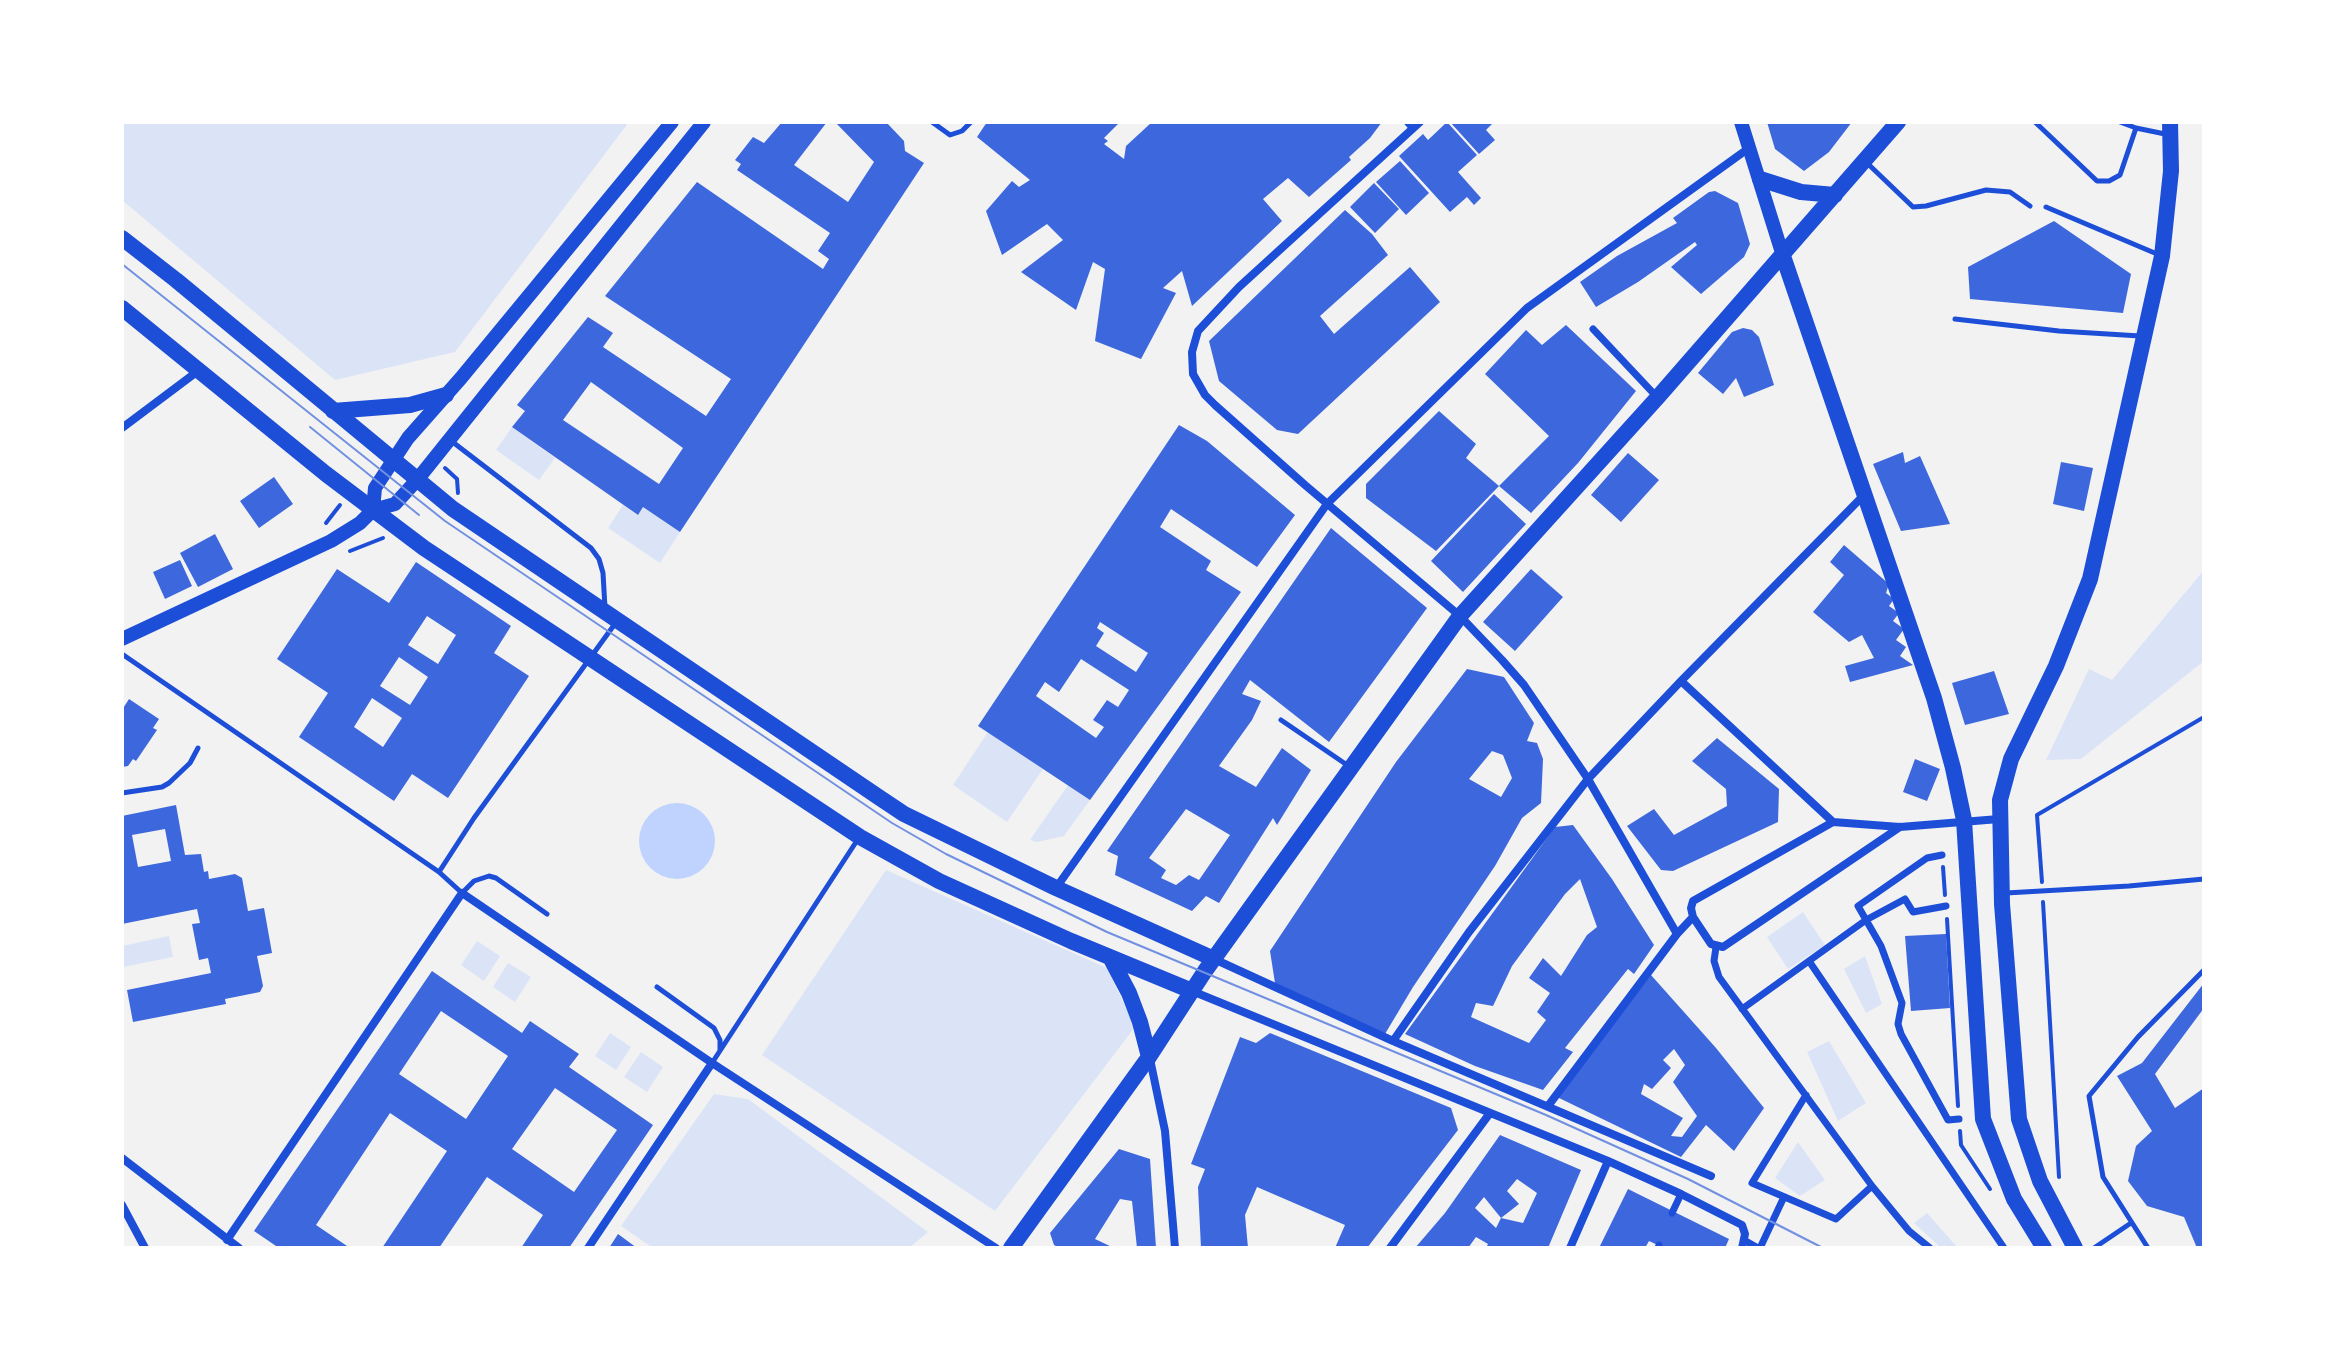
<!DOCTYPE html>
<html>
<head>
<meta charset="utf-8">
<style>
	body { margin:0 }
	#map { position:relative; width:2326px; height:1370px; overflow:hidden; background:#f2f2f2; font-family:"Archivo Narrow",sans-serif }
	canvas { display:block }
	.frame { position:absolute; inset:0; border:124px solid #fff; pointer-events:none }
</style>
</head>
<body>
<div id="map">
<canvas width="2326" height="1370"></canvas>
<div class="frame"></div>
</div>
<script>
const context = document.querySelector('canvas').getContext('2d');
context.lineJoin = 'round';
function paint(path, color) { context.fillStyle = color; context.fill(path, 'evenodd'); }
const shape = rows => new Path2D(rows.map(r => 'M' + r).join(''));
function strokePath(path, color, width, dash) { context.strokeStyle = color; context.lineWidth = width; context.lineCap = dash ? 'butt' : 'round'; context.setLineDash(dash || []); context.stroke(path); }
paint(shape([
	[122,122,629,122,455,352,335,380,122,200],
	[512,427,555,458,539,480,496,450],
	[623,505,637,515,643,507,680,532,660,563,608,528],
	[2204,570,2204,661,2081,759,2046,760,2089,669,2112,680],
	[988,732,1043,769,1007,822,953,785],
	[1068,785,1090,800,1064,836,1037,842,1030,840],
	[886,870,1107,968,1135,1027,995,1211,762,1055],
	[1803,912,1825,945,1788,969,1767,937],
	[169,936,173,957,123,967,122,946],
	[477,941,500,956,484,981,461,965],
	[1865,956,1882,1004,1866,1013,1844,969],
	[508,963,531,977,515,1002,493,987],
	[610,1033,631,1047,616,1070,595,1056],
	[1829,1041,1866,1103,1838,1121,1807,1052],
	[641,1052,663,1067,647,1092,624,1077],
	[714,1094,748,1099,928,1232,909,1248,653,1248,621,1226],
	[1798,1142,1825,1180,1800,1196,1775,1178],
	[1927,1213,1957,1247,1941,1248,1914,1223]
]), '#dbe4f7');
paint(shape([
	'639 841a38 38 0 1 1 76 0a38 38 0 1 1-76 0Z'
]), '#bfd3fe');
paint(shape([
	[782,122,827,122,794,165,848,202,874,162,835,122,886,122,904,141,905,151,924,163,680,532,643,507,638,515,512,427,525,411,517,405,588,317,613,333,603,347,706,416,731,379,605,296,697,182,823,269,829,259,818,251,830,233,737,170,741,164,735,160,753,137,764,143],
	[591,382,683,448,659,484,563,420],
	[987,122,1120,122,1104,138,1108,141,1104,144,1124,159,1126,146,1152,122,1382,122,1370,138,1349,157,1351,160,1309,197,1288,178,1263,199,1282,221,1192,306,1182,271,1163,288,1176,293,1141,359,1095,341,1105,269,1093,262,1076,310,1021,272,1063,240,1047,224,1002,255,986,211,1012,181,1019,187,1030,180,977,137],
	[1447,122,1477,155,1458,172,1481,198,1474,205,1467,197,1450,212,1399,156,1423,134,1428,140],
	[1450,122,1494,122,1486,130,1495,140,1479,154],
	[1767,122,1852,122,1829,152,1804,171,1775,149],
	[1400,161,1429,193,1406,215,1376,182],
	[1374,183,1399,209,1375,233,1350,207],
	[1715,191,1738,203,1750,244,1744,257,1701,294,1671,267,1697,245,1695,242,1638,282,1596,307,1580,282,1617,256,1677,223,1673,218,1709,192],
	[1345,210,1372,234,1388,255,1320,316,1334,334,1410,267,1440,302,1298,434,1277,430,1219,381,1209,341],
	[2054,221,2131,274,2123,313,1970,299,1968,267],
	[1566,325,1636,391,1578,463,1531,513,1499,486,1436,551,1366,498,1366,484,1439,411,1476,444,1466,458,1499,486,1549,436,1485,374,1526,330,1542,345],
	[1743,328,1752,330,1759,337,1774,385,1744,397,1736,378,1723,394,1698,373,1732,332],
	[1179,425,1207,441,1295,515,1257,567,1171,509,1160,527,1211,561,1206,570,1241,592,1090,800,978,726],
	[1100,622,1148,653,1136,672,1096,646,1104,633,1097,628],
	[1081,659,1129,690,1118,707,1107,700,1093,720,1104,727,1096,738,1036,696,1045,682,1059,692],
	[1903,452,1905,463,1920,456,1950,524,1901,531,1873,464],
	[1628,453,1659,480,1621,522,1591,495],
	[2061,462,2093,468,2084,511,2053,504],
	[274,477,293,504,259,528,240,501],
	[1494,494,1526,524,1463,592,1431,561],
	[1331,528,1427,608,1329,742,1250,680,1242,694,1261,701,1252,720,1219,766,1256,787,1282,748,1311,770,1277,825,1273,818,1219,903,1206,896,1192,911,1115,875,1118,856,1107,851],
	[1186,809,1230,835,1199,880,1189,875,1176,885,1161,878,1166,870,1149,858],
	[215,534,233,569,198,587,180,553],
	[1844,545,1889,584,1886,593,1894,599,1889,606,1899,613,1893,621,1904,629,1896,640,1906,647,1900,656,1913,665,1850,682,1845,666,1874,658,1862,635,1849,642,1813,612,1844,575,1830,562],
	[180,560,192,586,165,599,153,572],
	[416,562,511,626,494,653,529,676,448,798,412,774,394,801,299,737,328,693,277,659,337,569,389,603],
	[427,616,456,635,438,664,408,645],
	[399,657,428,677,410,705,380,686],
	[372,698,402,718,383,747,354,727],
	[1531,569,1563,597,1515,651,1483,622],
	[1467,669,1504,677,1534,723,1527,741,1537,743,1543,759,1541,803,1522,818,1495,866,1413,987,1385,1034,1275,983,1270,951,1396,762],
	[1492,751,1503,755,1512,778,1501,797,1469,779],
	[1994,671,2009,714,1965,725,1952,683],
	[129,699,159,719,153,728,157,730,136,761,133,759,128,766,122,767,122,710],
	[1717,738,1779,789,1778,822,1673,871,1661,870,1627,826,1654,809,1674,835,1727,806,1726,789,1692,761],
	[1915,759,1940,769,1927,801,1903,792],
	[176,805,185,855,201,854,204,872,208,871,209,879,235,874,242,878,248,911,264,908,272,953,257,956,263,986,260,992,225,999,226,1004,133,1022,127,990,211,973,208,958,199,960,192,924,200,923,197,909,122,924,122,816],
	[165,829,171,861,138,867,132,835],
	[1573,825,1612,879,1654,945,1634,974,1628,969,1565,1048,1573,1052,1543,1090,1475,1066,1405,1034,1555,827],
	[1580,879,1597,927,1587,935,1561,976,1543,958,1529,978,1550,993,1537,1012,1546,1020,1529,1043,1471,1017,1476,1003,1493,1006,1512,966,1565,894],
	[1946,934,1950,1008,1911,1011,1905,936],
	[432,971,522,1033,530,1021,579,1054,569,1067,653,1125,569,1248,521,1248,543,1215,487,1177,439,1248,382,1248,447,1151,390,1113,316,1225,350,1248,279,1248,254,1231],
	[441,1011,508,1056,466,1119,399,1074],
	[555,1088,617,1130,574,1192,512,1149],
	[1651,975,1716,1048,1764,1108,1734,1151,1706,1125,1681,1157,1557,1097],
	[1674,1049,1685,1065,1673,1082,1697,1116,1682,1137,1671,1136,1683,1118,1641,1094,1644,1084,1652,1089,1671,1068,1663,1060],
	[2204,983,2204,1008,2155,1074,2175,1108,2204,1088,2204,1248,2197,1248,2184,1217,2147,1206,2128,1181,2136,1146,2152,1131,2117,1076,2142,1063],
	[1270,1033,1451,1108,1458,1130,1367,1248,1335,1248,1345,1225,1257,1187,1245,1215,1248,1248,1201,1248,1198,1187,1205,1169,1191,1164,1240,1037,1256,1043],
	[1500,1135,1581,1170,1548,1248,1486,1248,1488,1244,1476,1237,1468,1248,1415,1248,1445,1213],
	[1517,1179,1537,1193,1523,1223,1501,1218,1519,1204,1507,1191],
	[1484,1197,1501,1218,1496,1228,1475,1208],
	[1119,1149,1150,1159,1156,1248,1137,1248,1132,1201,1120,1199,1095,1239,1114,1248,1060,1248,1054,1245,1050,1233],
	[1628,1189,1729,1239,1725,1248,1664,1248,1649,1241,1645,1248,1599,1248],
	[618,1234,637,1248,609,1248]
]), '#3d67dc');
strokePath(shape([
	[445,468,457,479,458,493],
	[326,523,340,505],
	[350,551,383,538],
	[1943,867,1945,895],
	[2042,882,2037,815,2204,717],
	[2043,902,2059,1177],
	[1947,919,1958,1106],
	[1960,1131,1961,1145,1990,1189]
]), '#1d4ed8', 4);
strokePath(shape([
	[932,122,950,135,962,131,971,122],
	[1406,122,1412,129],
	[2035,122,2097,181,2109,181,2120,175,2136,128],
	[2120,122,2136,128,2165,134],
	[1866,162,1913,207,1926,206,1986,190,2010,192,2030,206],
	[2046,207,2157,254],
	[1955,319,2059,331,2140,336],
	[450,440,591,548,599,559,603,573,605,608],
	[122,654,439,872,462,893,474,881,489,876,496,878,547,914],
	[1281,720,1350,767],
	[122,793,162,787,169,783,190,763,198,748],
	[439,872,474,818,617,621],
	[2006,893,2129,886,2204,879],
	[657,987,714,1028,720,1040,720,1050],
	[712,1063,858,839],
	[2094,1248,2131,1223],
	[2148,1248,2103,1177,2089,1096,2138,1037,2204,970]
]), '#1d4ed8', 5);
strokePath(shape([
	[1593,329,1656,396],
	[1942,855,1927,858,1858,906,1881,946,1902,1003,1898,1024,1901,1034,1948,1120,1959,1119],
	[1716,947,1714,961,1719,977,1872,1186,1909,1231,1930,1248],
	[1809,961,2004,1248],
	[1742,1009,1866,920,1905,899,1913,912,1946,906],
	[1806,1095,1752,1183,1836,1219,1872,1186],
	[1672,1213,1681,1194],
	[1744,1240,1758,1248],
	[1658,1248,1659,1245],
	[1760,1248,1783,1199]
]), '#1d4ed8', 7);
strokePath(shape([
	[1420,122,1239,287,1198,331,1192,352,1193,374,1205,395,1215,405,1305,485,1460,616,1502,660,1524,685,1588,779,1677,934],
	[122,428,198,371],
	[1681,681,1833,822],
	[1900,827,1723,947,1711,944,1693,917,1691,908,1693,901,1833,822,1900,827,1999,819],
	[1056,888,1327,504,1527,308,1749,148],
	[1214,959,1393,1041,1711,1176],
	[1192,991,1608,1161,1681,1194,1742,1225,1745,1234,1742,1248],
	[1393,1041,1469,932,1588,779,1681,681,1864,495],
	[1150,1059,1165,1131,1175,1248],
	[1548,1106,1677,934,1693,917],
	[122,1158,239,1248],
	[122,1205,145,1248],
	[227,1240,462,893,712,1063,996,1248],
	[588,1248,712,1063],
	[1390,1248,1490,1113],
	[1570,1248,1608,1161]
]), '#1d4ed8', 8);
strokePath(shape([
	[1741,122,1783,256],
	[373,510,395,504,417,480,704,122],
	[373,510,375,488,408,438,461,378,672,122],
	[122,639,331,541,360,523,373,510]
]), '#1d4ed8', 14);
strokePath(shape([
	[1760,179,1801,192,1835,195],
	[122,238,176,280,453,509,880,798,904,814,1056,888,1214,959],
	[1783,256,1934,698,1953,768,1964,820,1983,1119,2014,1199,2044,1248],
	[122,308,326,474,424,548,860,837,939,881,1071,941,1192,991],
	[333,411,410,405,446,395],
	[1110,957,1129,993,1140,1022,1149,1057],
	[1011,1248,1149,1057,1205,971,1460,616,1658,397,1898,122],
	[2075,1248,2040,1181,2019,1119,2002,904,2000,800,2011,759,2056,666,2090,579,2162,256,2171,171,2170,122]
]), '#1d4ed8', 16);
strokePath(shape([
	[122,264,445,521,892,823,946,854,1107,932,1546,1115,1688,1179,1823,1248],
	[310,427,419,515]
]), '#7290e2', 2);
</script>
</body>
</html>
